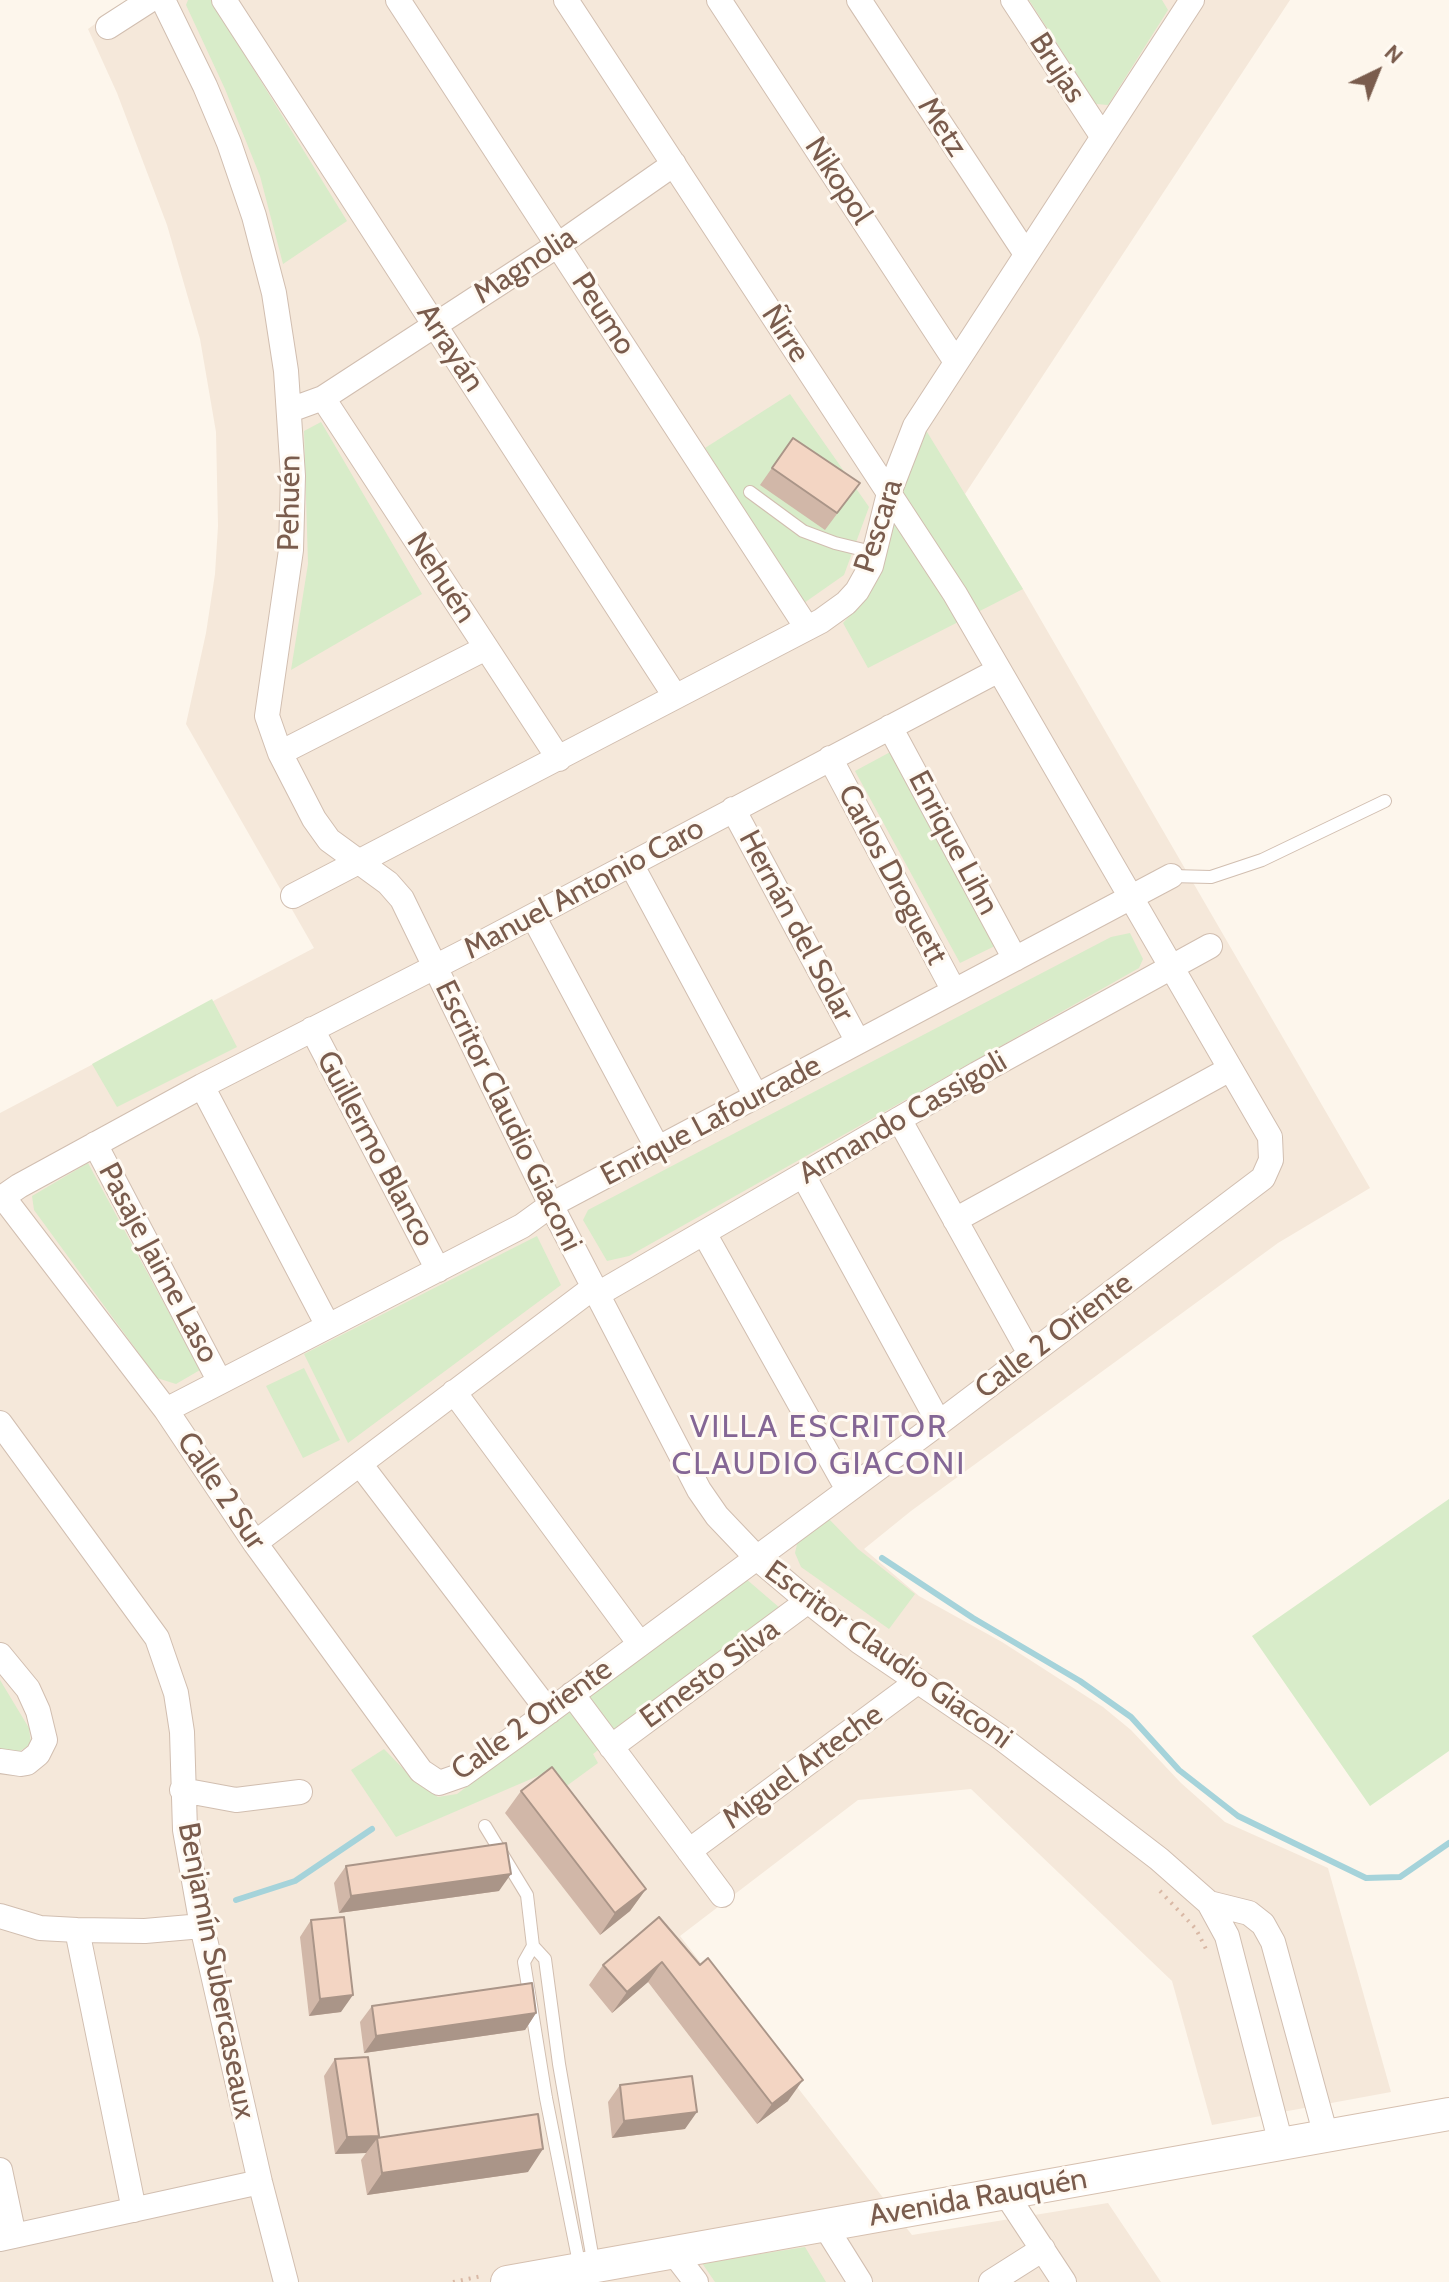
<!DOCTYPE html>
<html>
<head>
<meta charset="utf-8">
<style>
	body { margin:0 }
	#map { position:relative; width:1449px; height:2282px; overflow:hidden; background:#fdf6ec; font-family:Cabin,sans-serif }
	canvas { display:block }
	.north { position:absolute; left:1337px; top:32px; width:80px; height:80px; -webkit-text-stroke:6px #fffaf3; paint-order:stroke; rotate:43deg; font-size:22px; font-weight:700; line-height:32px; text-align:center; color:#7a5c4d }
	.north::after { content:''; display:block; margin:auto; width:28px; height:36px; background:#7a5c4d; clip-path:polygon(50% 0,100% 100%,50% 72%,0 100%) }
</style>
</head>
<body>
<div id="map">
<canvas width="1449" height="2282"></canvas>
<div class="north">N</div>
</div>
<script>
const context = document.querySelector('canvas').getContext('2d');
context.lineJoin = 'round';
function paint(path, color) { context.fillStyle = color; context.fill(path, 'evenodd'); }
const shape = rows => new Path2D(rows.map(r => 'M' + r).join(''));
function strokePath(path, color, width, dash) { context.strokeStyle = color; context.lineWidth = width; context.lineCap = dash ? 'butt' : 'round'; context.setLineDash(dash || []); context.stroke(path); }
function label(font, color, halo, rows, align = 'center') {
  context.font = font + ' Cabin,sans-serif'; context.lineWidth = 6; context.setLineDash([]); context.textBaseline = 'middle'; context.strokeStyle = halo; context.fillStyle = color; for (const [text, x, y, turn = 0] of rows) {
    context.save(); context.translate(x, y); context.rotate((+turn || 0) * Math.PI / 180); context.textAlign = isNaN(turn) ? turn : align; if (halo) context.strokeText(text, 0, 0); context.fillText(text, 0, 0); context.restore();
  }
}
paint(shape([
	[128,0,1290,0,965,494,1023,589,1370,1188,1278,1243,911,1511,864,1549,919,1596,1002,1642,1103,1707,1131,1730,1181,1783,1225,1822,1328,1868,1391,2092,1212,2125,1172,1981,971,1789,858,1800,680,1936,912,2235,1108,2203,1161,2282,0,2282,0,1113,314,948,186,724,206,633,215,574,218,526,216,432,200,339,167,225,117,93,88,29]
]), '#f5e8da');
paint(shape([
	[188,0,211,0,347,221,283,264,260,176,225,89,186,5],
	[1029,0,1162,0,1168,10,1108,105,1096,104],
	[790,394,869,507,844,575,804,603,705,448],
	[321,422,422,594,291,670,308,564,304,431],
	[924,427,1023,589,868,668,843,623,869,595],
	[894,750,997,945,960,963,855,771],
	[1130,933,1143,959,1139,968,629,1256,607,1261,583,1220,588,1210,689,1157,1111,937],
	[212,999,237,1047,117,1107,92,1064],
	[88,1163,200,1370,176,1384,157,1378,34,1210,32,1196],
	[537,1236,561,1285,348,1443,304,1354],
	[304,1368,340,1440,303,1458,266,1386],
	[1449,1499,1449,1751,1370,1806,1252,1636],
	[828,1518,858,1549,915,1594,889,1629,801,1567,795,1553,798,1540],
	[745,1578,781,1609,593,1754,598,1763,561,1790,545,1773,396,1837,351,1770,384,1749,417,1783,438,1797,457,1794],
	[0,1680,29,1728,31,1744,14,1755,0,1751],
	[805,2247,826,2282,715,2282,702,2263]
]), '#d8ecc9');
strokePath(shape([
	[882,1558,973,1618,1080,1681,1131,1717,1179,1770,1238,1816,1366,1878,1400,1877,1449,1843],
	[236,1900,295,1881,372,1829]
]), '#a5d3da', 6);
const service = shape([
	[750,492,803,531,835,543,876,553],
	[1171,876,1211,877,1262,860,1385,801],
	[485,1826,527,1895,533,1946,524,1962,546,2098,580,2268],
	[533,1946,545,1959,559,2064,594,2266]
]);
const minor = shape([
	[163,0,205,86,229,143,254,216,274,293,286,371,293,476,291,550,267,716,280,753,314,819,329,840,388,883,402,899,551,1205,699,1490,717,1516,757,1558,808,1601,860,1642,1000,1737,1159,1859,1209,1903,1227,1936,1281,2144],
	[224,0,675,696],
	[398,0,807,628],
	[719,0,956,362],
	[859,0,1026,254],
	[1013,0,1102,136],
	[108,27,150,0],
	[323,398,559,759],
	[290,410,323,398,558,245,674,164],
	[890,727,1015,959],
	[280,753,486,648],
	[830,758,954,991],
	[733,809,858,1042],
	[631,864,756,1096],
	[293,896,821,621,846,603,857,591,871,566,889,493,915,426,1192,0],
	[533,916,658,1149],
	[312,1029,438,1270],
	[202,1086,328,1326],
	[899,1119,1030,1354],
	[95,1144,220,1382],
	[803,1175,939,1423],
	[3,1197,166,1410,255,1543,421,1771,439,1783,462,1775,516,1736,939,1423,1263,1178,1271,1160,1270,1137,955,594,566,0],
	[0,1199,19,1186,202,1086,472,948,999,670],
	[955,1220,1230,1069],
	[704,1233,848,1490],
	[598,1294,977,1074,1210,946],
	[454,1392,640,1644],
	[166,1410,522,1226,551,1205,1171,876],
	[0,1423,157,1638,176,1693,182,1732,185,1830,202,1926,260,2182,286,2282],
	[360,1464,549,1712],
	[255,1543,594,1287],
	[0,1655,28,1689,38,1711,45,1740,38,1754,27,1763,21,1764,0,1761],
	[572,1694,722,1895],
	[611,1747,808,1601],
	[182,1790,236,1800,300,1792],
	[689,1851,917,1682],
	[1209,1903,1249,1913,1263,1924,1273,1942,1326,2136],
	[0,1916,40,1928,77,1930,145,1931,202,1926],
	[77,1930,134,2210],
	[0,2170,14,2236],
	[1006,2194,1064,2282],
	[825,2226,860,2282],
	[0,2239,260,2182],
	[673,2252,696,2282],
	[991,2282,1043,2249]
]);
const secondary = shape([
	[507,2282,1449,2114]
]);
strokePath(service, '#d1beb0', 14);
strokePath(minor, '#d1beb0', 26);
strokePath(secondary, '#d6c0b0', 34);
strokePath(shape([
	[1160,1891,1196,1929,1208,1953],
	[453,2282,482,2276]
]), '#d9b8a5', 4, [2, 6]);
strokePath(service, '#fff', 12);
strokePath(minor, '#fff', 24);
strokePath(secondary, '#fff', 32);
paint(shape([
	[793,438,860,483,825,530,760,485],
	[521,1791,646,1889,630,1911,600,1935,505,1813],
	[346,1866,499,1891,339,1913,334,1883],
	[659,1917,788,2101,757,2124,648,1982,612,2013,589,1985,603,1965],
	[311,1920,341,2012,309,2016,300,1937],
	[372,2006,536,2013,525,2030,364,2053,360,2022],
	[335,2059,379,2136,378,2137,528,2172,367,2195,361,2160,366,2153,335,2154,324,2076],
	[620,2085,685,2129,612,2138,608,2102]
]), '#d1b7a8');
paint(shape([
	[511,1874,499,1891,339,1913,351,1896],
	[646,1889,630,1911,600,1935,615,1913],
	[662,1962,648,1982,612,2013,627,1992],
	[353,1995,341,2012,309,2016,320,1999],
	[536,2013,525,2030,364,2053,376,2036],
	[803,2080,788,2101,757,2124,772,2104],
	[697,2112,685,2129,612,2138,624,2121],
	[379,2136,366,2153,335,2154,347,2137],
	[543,2149,528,2172,367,2195,382,2173]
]), '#aa9588');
const building = shape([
	[793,438,860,483,837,513,772,468,793,438],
	[552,1767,646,1889,615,1913,521,1791,552,1767],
	[506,1843,511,1874,351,1896,346,1866,506,1843],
	[344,1917,353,1995,320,1999,311,1920,344,1917],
	[659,1917,700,1965,708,1958,803,2080,772,2104,662,1962,627,1992,603,1965,659,1917],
	[532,1983,536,2013,376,2036,372,2006,532,1983],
	[368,2057,379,2136,347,2137,335,2059,368,2057],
	[692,2076,697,2112,624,2121,620,2085,692,2076],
	[538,2114,543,2149,382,2173,377,2138,538,2114]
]);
paint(building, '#f3d5c3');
strokePath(building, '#aa9588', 2);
label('30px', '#7a5c4d', '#fffaf3', [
	["Brujas",1057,68,57],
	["Metz",942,127,57],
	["Nikopol",838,181,57],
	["Magnolia",525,266,-33],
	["Peumo",603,314,57],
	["Ñirre",785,334,57],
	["Arrayán",450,348,57],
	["Pehuén",290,503,-89],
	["Pescara",879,526,-72],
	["Nehuén",441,578,57],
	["Enrique Lihn",953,843,62],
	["Carlos Droguett",892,875,62],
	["Manuel Antonio Caro",584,889,-28],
	["Hernán del Solar",796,926,62],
	["Escritor Claudio Giaconi",508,1116,64],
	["Armando Cassigoli",903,1118,-30],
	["Enrique Lafourcade",711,1121,-28],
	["Guillermo Blanco",375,1149,62],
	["Pasaje Jaime Laso",158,1263,62],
	["Calle 2 Oriente",1054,1336,-37],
	["Calle 2 Sur",221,1491,56],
	["Escritor Claudio Giaconi",888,1655,36],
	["Ernesto Silva",710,1674,-36],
	["Calle 2 Oriente",532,1720,-35],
	["Miguel Arteche",803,1767,-36],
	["Benjamín Subercaseaux",216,1971,79],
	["Avenida Rauquén",978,2198,-10]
]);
context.letterSpacing = '2px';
label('32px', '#846695', '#fffaf3', [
	["VILLA ESCRITOR",819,1428],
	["CLAUDIO GIACONI",819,1465]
]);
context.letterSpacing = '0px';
</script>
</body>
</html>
